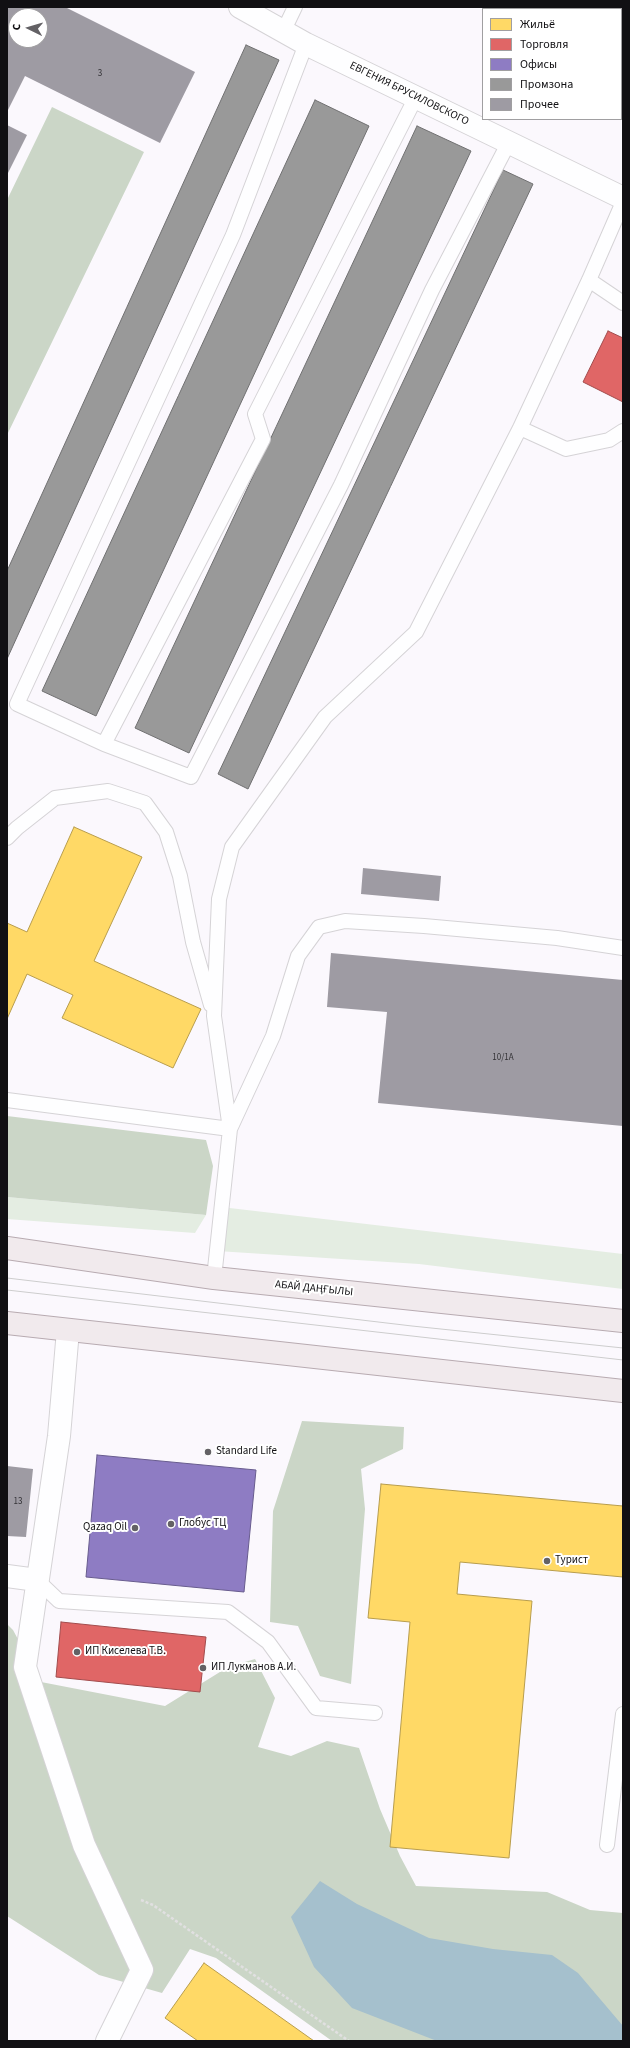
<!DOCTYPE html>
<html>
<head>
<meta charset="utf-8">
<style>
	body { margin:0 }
	#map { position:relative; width:630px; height:2048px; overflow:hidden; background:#fbf8fd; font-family:"Source Sans 3",sans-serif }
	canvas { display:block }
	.frame { position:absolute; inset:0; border:8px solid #111013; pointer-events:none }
	.legend { position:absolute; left:482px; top:8px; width:140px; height:112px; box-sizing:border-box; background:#fff; border:1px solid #a09fa1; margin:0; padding:5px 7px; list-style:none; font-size:12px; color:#111013 }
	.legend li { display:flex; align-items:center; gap:8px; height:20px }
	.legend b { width:20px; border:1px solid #a09fa1 }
	.north { position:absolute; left:8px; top:8px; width:40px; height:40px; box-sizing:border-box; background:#fff; border:1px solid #a09fa1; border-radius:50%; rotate:275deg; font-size:11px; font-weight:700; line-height:16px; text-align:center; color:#111013 }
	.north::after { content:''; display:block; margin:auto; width:14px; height:18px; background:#636165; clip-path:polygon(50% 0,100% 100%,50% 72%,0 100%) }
</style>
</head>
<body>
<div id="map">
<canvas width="630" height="2048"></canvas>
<div class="frame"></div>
<ul class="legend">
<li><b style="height:11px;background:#ffd966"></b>Жильё</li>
<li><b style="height:11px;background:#e06666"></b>Торговля</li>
<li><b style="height:11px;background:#8e7cc3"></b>Офисы</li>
<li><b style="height:11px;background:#999"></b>Промзона</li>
<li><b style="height:11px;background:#9e9ba3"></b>Прочее</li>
</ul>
<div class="north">С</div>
</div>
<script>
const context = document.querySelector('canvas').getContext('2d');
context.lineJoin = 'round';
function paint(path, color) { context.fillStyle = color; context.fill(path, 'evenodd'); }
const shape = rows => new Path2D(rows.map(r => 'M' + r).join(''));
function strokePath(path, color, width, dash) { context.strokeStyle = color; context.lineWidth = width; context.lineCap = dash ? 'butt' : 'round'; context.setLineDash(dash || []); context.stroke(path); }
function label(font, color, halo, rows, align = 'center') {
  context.font = font + ' "Source Sans 3",sans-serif'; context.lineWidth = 4; context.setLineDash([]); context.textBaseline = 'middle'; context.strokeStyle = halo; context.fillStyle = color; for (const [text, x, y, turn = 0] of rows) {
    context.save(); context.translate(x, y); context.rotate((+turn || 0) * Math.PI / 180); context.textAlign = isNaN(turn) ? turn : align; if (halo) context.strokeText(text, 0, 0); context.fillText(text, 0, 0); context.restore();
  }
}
paint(shape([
	[7,1197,206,1215,195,1233,7,1219],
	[221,1207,623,1254,623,1289,419,1264,217,1251]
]), '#e4ede2');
paint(shape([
	[52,107,144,152,7,435,7,200],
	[7,1116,206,1140,213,1166,206,1215,7,1197],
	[302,1421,404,1427,403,1449,361,1469,365,1509,351,1684,320,1676,298,1626,270,1622,273,1511],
	[7,1624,13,1630,41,1682,165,1706,228,1667,255,1659,275,1698,258,1747,291,1756,327,1741,359,1748,380,1809,400,1856,416,1886,547,1892,590,1910,623,1913,623,2041,332,2041,216,1958,190,1949,162,1993,99,1975,7,1916]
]), '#cbd6c7');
paint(shape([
	[320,1881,357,1904,429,1938,493,1949,552,1955,578,1973,623,2026,623,2041,437,2041,352,2008,314,1967,291,1917]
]), '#a5c0cd');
const homes = shape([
	[74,827,142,857,94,961,201,1009,173,1068,62,1018,73,995,27,974,7,1019,7,923,27,932,74,827],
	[381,1484,623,1506,623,1577,460,1562,457,1594,532,1601,509,1858,390,1847,410,1622,368,1618,381,1484],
	[204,1963,314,2041,198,2041,165,2018,204,1963]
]);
paint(homes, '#ffd966');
strokePath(homes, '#b89d4d', 1);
const shops = shape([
	[608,331,623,338,623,402,583,382,608,331],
	[61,1622,206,1637,200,1692,56,1677,61,1622]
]);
paint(shops, '#e06666');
strokePath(shops, '#a24c4d', 1);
const offices = shape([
	[97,1455,256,1470,244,1592,86,1577,97,1455]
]);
paint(offices, '#8e7cc3');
strokePath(offices, '#685c8e', 1);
const industry = shape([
	[246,45,279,60,7,659,7,571,246,45],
	[315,100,369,126,96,716,42,691,315,100],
	[417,126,471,151,189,753,135,728,417,126],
	[503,170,533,184,248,789,218,774,503,170]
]);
paint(industry, '#999');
strokePath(industry, '#707071', 1);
paint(shape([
	[7,7,65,7,195,72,160,143,25,76,7,112],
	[16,16,40,16,40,40,16,40],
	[7,125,27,135,7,175],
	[363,868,441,876,439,901,361,894],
	[331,953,623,980,623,1126,378,1103,387,1012,327,1007],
	[7,1466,33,1469,26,1537,7,1536]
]), '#9e9ba3');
const service = shape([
	[283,32,295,7],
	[306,44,233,235,17,704,104,744,263,439,255,414,416,97],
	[589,280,623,303],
	[520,428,566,449,609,440,623,431],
	[104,744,191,777,341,485,432,290,509,142],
	[7,838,17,828,55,798,108,791,145,803,166,832,180,876,193,942,211,1005],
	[7,1100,230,1129,273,1036,298,956,319,927,345,921,424,926,557,938,623,948],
	[214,1278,230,1129,214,1016,219,899,232,847,325,717,416,632,520,428,589,280,623,202],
	[37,1580,59,1601,228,1612,268,1642,316,1708,375,1713],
	[607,1845,623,1714]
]);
const minor = shape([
	[240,7,306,44,623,198],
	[68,1330,59,1436,25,1667,84,1845,142,1970,107,2041],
	[7,1576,37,1580]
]);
const primary = shape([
	[7,1248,214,1278,623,1321],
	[7,1323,623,1391]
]);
strokePath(service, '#d5d3d6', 16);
strokePath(minor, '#d5d3d6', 24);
strokePath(primary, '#b8abb1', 24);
strokePath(shape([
	[141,1900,153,1905,349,2041]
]), '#e1e0e1', 2.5, [3, 2]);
strokePath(service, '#fefeff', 14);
strokePath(minor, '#fefeff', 22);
strokePath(primary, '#f1eaed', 22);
strokePath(shape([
	[7,1278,412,1326,623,1348],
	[7,1290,623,1360]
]), '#cdcdcd', 1);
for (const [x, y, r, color] of [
	[208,1452,4,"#636165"],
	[171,1524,4,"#636165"],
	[135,1528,4,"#636165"],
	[547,1561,4,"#636165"],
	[77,1652,4,"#636165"],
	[203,1668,4,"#636165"]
]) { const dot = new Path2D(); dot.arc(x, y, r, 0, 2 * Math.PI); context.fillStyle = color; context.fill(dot); strokePath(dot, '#fff', 1.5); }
label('9px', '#343337', null, [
	["3",100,74],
	["10/1А",503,1058],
	["13",18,1502]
]);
label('11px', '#111013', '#fff', [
	["ЕВГЕНИЯ БРУСИЛОВСКОГО",409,94,26],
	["АБАЙ ДАҢҒЫЛЫ",314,1289,6]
]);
label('11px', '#111013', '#fff', [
	["Standard Life",216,1452],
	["Глобус ТЦ",179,1524],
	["Qazaq Oil",127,1528,"right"],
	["Турист",555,1561],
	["ИП Киселева Т.В.",85,1652],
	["ИП Лукманов А.И.",211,1668]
], 'left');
</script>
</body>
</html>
